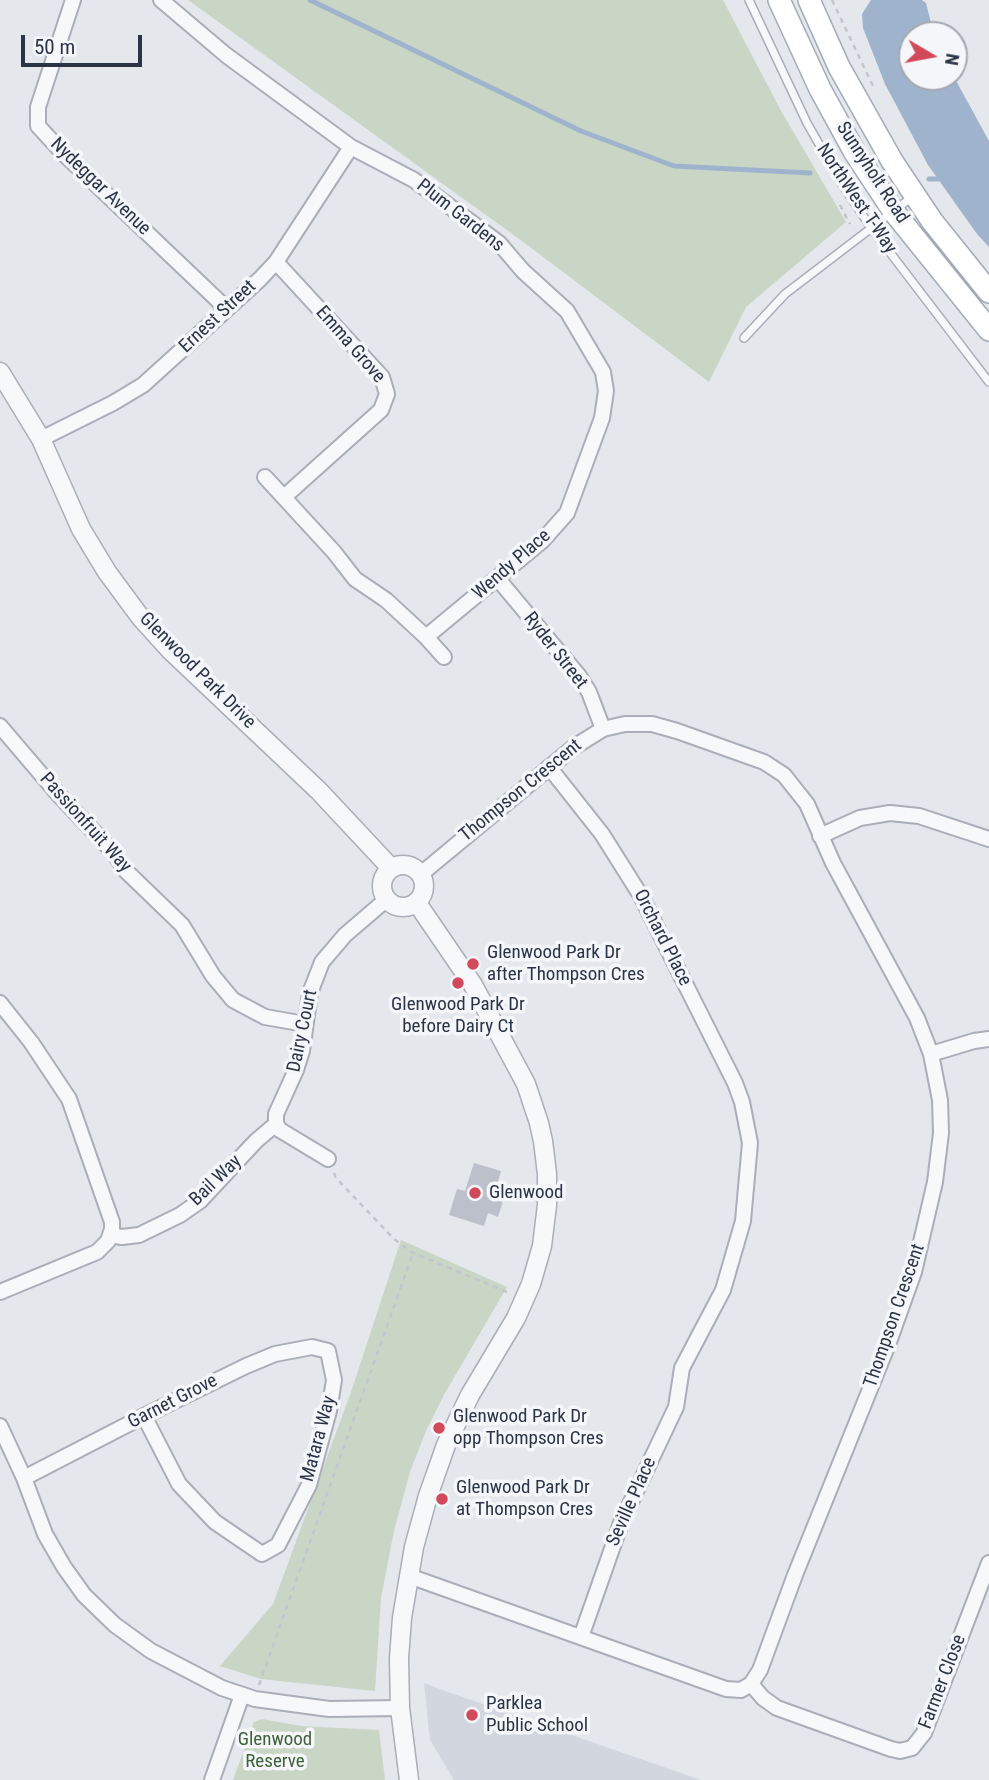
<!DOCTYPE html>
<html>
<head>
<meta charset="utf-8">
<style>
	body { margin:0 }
	#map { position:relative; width:989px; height:1780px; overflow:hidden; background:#e4e7ec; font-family:"Roboto Condensed",sans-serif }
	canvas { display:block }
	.north { position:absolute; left:898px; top:21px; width:70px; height:70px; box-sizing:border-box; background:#f4f6f9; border:2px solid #a4a8b1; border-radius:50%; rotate:100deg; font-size:19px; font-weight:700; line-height:28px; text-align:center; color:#2b3445 }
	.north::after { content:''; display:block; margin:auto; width:24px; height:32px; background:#d1495b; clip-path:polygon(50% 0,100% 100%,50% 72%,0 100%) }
	.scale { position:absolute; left:21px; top:35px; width:121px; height:32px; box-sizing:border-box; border:4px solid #2b3445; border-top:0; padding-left:9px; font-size:21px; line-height:24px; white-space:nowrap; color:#2b3445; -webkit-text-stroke:5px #f4f6f9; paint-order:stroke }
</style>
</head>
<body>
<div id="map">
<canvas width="989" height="1780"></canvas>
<div class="north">N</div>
<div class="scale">50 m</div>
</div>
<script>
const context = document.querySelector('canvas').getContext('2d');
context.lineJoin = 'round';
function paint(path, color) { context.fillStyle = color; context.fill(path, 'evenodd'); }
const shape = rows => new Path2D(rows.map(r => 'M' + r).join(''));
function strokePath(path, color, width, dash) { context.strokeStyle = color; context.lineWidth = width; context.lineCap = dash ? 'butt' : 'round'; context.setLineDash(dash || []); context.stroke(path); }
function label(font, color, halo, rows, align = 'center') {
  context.font = font + ' "Roboto Condensed",sans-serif'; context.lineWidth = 7; context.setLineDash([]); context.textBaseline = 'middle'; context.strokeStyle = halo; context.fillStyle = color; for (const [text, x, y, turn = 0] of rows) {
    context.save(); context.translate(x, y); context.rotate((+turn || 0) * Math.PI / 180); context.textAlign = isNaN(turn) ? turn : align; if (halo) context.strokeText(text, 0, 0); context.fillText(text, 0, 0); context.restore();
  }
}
paint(shape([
	[424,1683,445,1691,701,1780,454,1780,430,1740]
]), '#d2d6de');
paint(shape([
	[188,0,723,0,780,109,846,222,746,307,709,382,522,241],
	[401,1240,507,1287,445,1393,426,1431,410,1472,394,1531,381,1598,375,1691,261,1679,220,1666,273,1604,351,1392],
	[262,1719,301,1726,379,1730,385,1780,233,1780,254,1722]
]), '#c9d6c5');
paint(shape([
	[871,0,922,0,926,3,934,35,912,35,912,77,954,77,989,141,989,247,977,234,928,165,885,84,863,28,862,14]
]), '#9fb4cc');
strokePath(shape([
	[310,0,581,131,674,166,810,173],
	[929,179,944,179]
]), '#9fb4cc', 5);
paint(shape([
	[474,1163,501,1171,494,1195,504,1198,498,1217,488,1213,484,1226,449,1215,457,1189,465,1191]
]), '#bbc0ca');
const service = shape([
	[749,0,807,123,843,186,872,229,989,382],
	[744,338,785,294,912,197]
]);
const minor = shape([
	[73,0,38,107,38,126,62,152,227,309],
	[161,0,226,55,351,147,414,180,499,243,523,271,567,311,603,372,606,391,602,418,567,513,543,540,426,637,444,657],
	[276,262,382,377,387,394,381,410,284,497],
	[41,439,113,403,143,385,260,279,276,262,351,147],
	[265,477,334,552,355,579,386,600,426,637],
	[498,579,579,676,589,692,603,729],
	[0,726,58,794,114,853,126,871,182,925,213,976,233,1000,265,1017,305,1024],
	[549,767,602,834,641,896,735,1083,742,1102,750,1143,743,1221,723,1290,682,1368,676,1407,621,1523,581,1637],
	[820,836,860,818,890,813,919,816,989,839],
	[0,1003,31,1042,69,1099,112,1222,112,1229,108,1241,97,1252,0,1292],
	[931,1054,974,1041,989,1039],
	[328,1159,280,1130,276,1124,276,1114,296,1070,302,1051,310,993,322,962,345,935,387,899],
	[110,1235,122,1237,139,1235,180,1215,200,1201,256,1141,276,1124],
	[0,1426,24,1478,45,1534,64,1567,84,1595,115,1625,151,1651,222,1688,255,1699,329,1709,400,1708],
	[24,1478,144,1416,246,1366,275,1354,312,1347,328,1351,334,1380,329,1411,309,1485,278,1545,262,1554,215,1522,179,1484,144,1416],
	[409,1576,726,1689,741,1690,751,1684,760,1670,795,1575,889,1342,914,1272,935,1182,941,1133,940,1100,931,1054,917,1018,833,863,807,804,784,775,764,762,677,731,652,724,625,724,603,729,574,747,421,874],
	[751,1684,763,1698,777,1708,891,1749,900,1751,912,1748,924,1733,989,1563],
	[212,1780,242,1695]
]);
const tertiary = shape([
	[0,372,41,439,81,529,107,572,141,618,170,650,319,791,391,868],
	'382 886a21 21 0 1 1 42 0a21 21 0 1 1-42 0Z',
	[409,1780,400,1708,399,1658,402,1618,414,1547,428,1496,446,1445,470,1395,516,1318,531,1284,542,1246,547,1205,547,1174,543,1141,539,1123,526,1084,473,985,417,903]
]);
const primary = shape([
	[779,0,820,89,855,153,894,212,989,330],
	[809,0,839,67,892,161,932,221,989,292]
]);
strokePath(service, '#a9aeb7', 10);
strokePath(minor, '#a9aeb7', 18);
strokePath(tertiary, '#a9aeb7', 21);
strokePath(primary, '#a3abb8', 24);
strokePath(shape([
	[832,0,873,86],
	[840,205,850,224],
	[334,1173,336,1178,393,1238,411,1252,509,1293],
	[259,1685,413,1253]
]), '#c2c5cb', 2.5, [5, 5]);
strokePath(service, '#f7f8fa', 7);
strokePath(minor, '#f7f8fa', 14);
strokePath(tertiary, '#f7f8fa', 18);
strokePath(primary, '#fff', 21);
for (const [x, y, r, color] of [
	[473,964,7,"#d1495b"],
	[458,983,7,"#d1495b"],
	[475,1193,7,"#d1495b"],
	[439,1428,7,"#d1495b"],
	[442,1499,7,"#d1495b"],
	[472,1715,7,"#d1495b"]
]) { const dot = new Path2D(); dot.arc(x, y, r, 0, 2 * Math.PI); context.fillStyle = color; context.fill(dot); strokePath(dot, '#f4f6f9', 2.5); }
label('19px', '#2b3445', '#f4f6f9', [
	["Sunnyholt Road",872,173,57],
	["Nydeggar Avenue",100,187,44],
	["NorthWest T-Way",856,199,56],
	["Plum Gardens",460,216,38],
	["Ernest Street",218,317,-43],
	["Emma Grove",350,345,49],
	["Wendy Place",512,565,-41],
	["Ryder Street",555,651,52],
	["Glenwood Park Drive",197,671,45],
	["Thompson Crescent",521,791,-39],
	["Passionfruit Way",85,823,48],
	["Orchard Place",662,938,63],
	["Dairy Court",303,1031,-78],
	["Bail Way",216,1181,-44],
	["Thompson Crescent",895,1316,-71],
	["Garnet Grove",173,1402,-27],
	["Matara Way",319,1439,-75],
	["Seville Place",632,1502,-66],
	["Farmer Close",943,1682,-69]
]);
label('19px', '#2b3445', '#f4f6f9', [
	["Glenwood Park Dr",487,953],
	["after Thompson Cres",487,975],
	["Glenwood Park Dr",458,1005,"center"],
	["before Dairy Ct",458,1027,"center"],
	["Glenwood",489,1193],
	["Glenwood Park Dr",453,1417],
	["opp Thompson Cres",453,1439],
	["Glenwood Park Dr",456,1488],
	["at Thompson Cres",456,1510],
	["Parklea",486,1704],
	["Public School",486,1726]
], 'left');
label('19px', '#3f6138', '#f4f6f9', [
	["Glenwood",275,1740],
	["Reserve",275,1762]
]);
</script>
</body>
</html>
